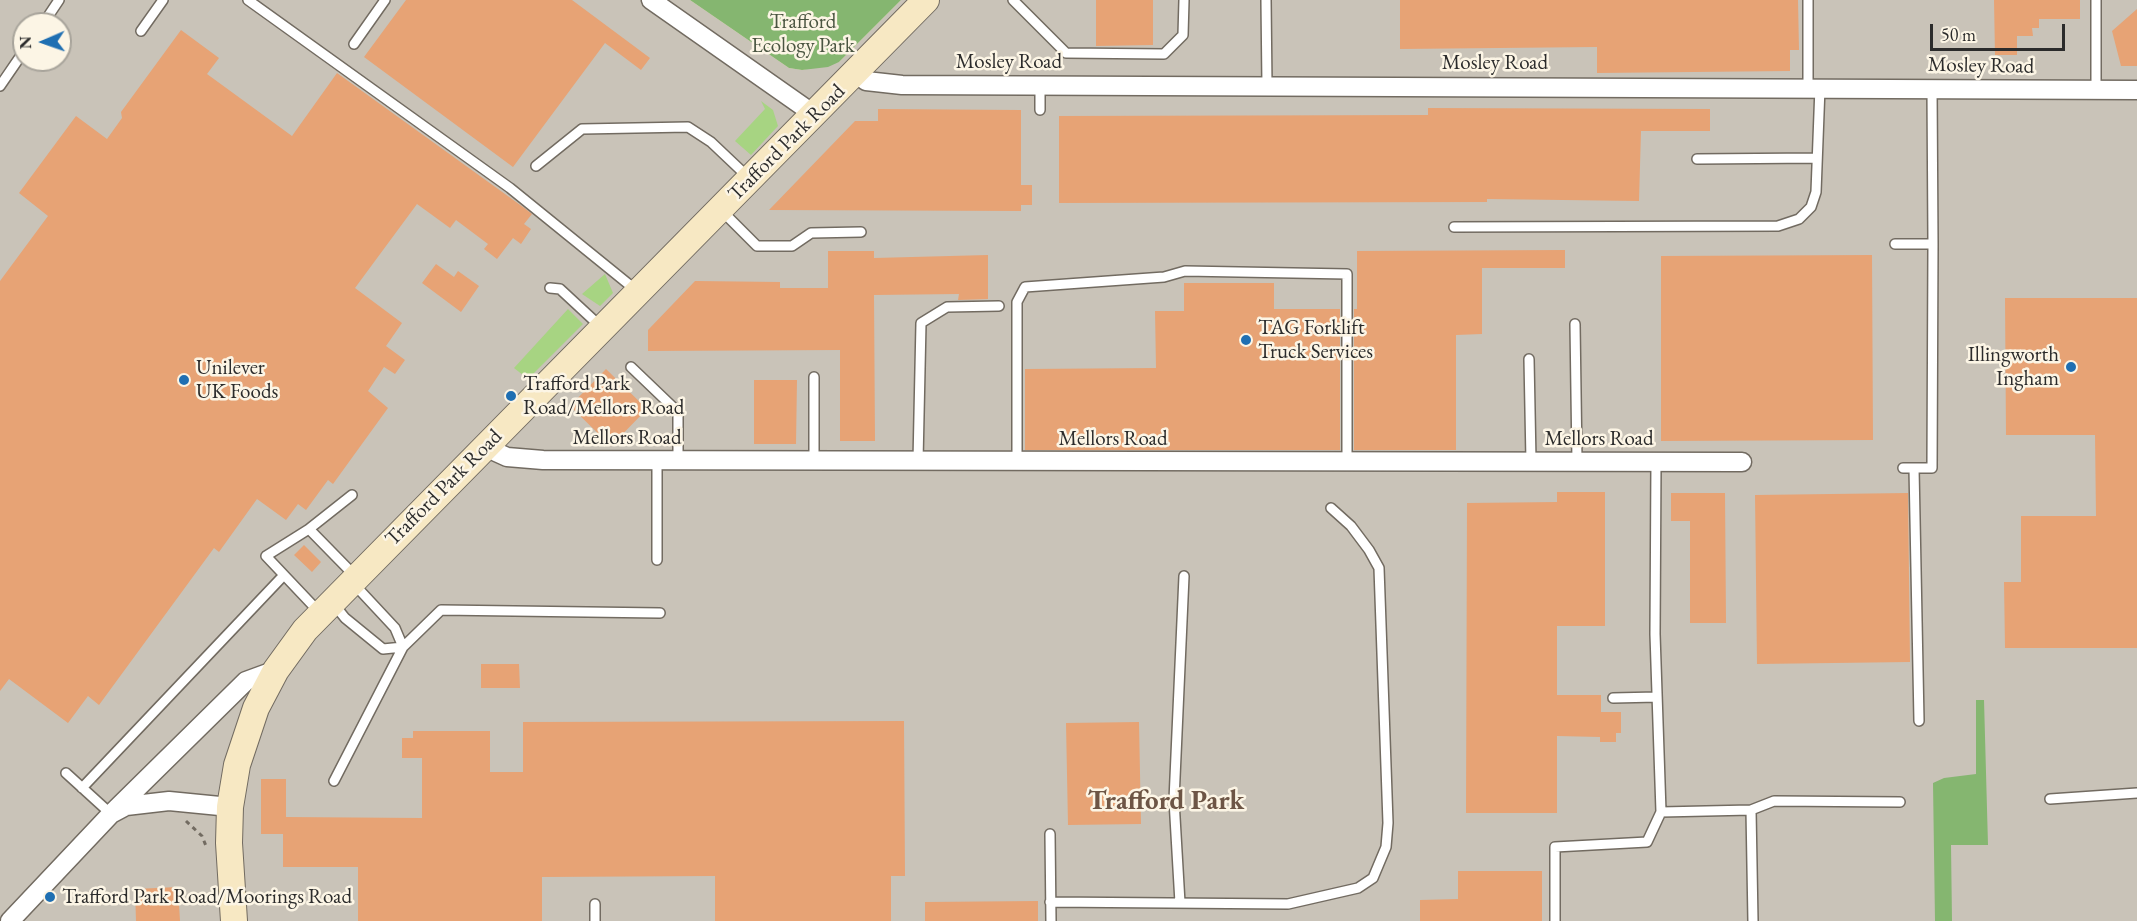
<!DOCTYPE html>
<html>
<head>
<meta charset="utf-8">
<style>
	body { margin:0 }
	#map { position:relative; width:2137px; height:921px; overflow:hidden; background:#f5e2c6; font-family:"EB Garamond",serif }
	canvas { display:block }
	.north { position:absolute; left:12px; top:12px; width:60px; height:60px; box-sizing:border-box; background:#fcf5e5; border:2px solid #a8a49b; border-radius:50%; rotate:268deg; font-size:16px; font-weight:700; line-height:24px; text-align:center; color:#2b2b2b }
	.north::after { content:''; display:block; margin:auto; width:21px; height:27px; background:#1f6fb2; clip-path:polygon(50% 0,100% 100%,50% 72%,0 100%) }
	.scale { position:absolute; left:1930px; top:24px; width:135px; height:27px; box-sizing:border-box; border:3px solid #2b2b2b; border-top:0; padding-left:8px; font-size:18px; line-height:21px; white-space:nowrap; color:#2b2b2b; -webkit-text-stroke:4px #fcf5e5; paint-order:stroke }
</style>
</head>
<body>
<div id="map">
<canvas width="2137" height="921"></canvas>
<div class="north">N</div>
<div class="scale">50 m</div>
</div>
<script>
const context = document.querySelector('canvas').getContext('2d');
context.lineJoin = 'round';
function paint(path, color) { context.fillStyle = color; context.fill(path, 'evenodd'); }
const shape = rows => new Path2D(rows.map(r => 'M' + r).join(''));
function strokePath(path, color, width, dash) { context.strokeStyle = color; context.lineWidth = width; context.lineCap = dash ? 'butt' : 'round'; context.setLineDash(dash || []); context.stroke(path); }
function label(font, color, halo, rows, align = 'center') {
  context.font = font + ' "EB Garamond",serif'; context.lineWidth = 5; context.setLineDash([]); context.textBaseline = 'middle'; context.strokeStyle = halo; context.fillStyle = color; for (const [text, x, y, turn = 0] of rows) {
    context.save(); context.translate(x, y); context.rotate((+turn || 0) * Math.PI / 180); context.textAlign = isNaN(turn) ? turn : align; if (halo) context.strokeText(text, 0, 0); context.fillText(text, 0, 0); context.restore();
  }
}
paint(shape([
	[0,0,690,0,789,68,802,70,839,62,901,0,2137,0,2137,921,0,921],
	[24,24,60,24,60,60,24,60]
]), '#c9c3b8');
paint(shape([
	[761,101,773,110,778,126,751,155,735,141,765,109],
	[605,274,613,293,600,306,582,294],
	[568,309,583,324,528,379,514,368]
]), '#a7d482');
paint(shape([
	[690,0,901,0,839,62,828,67,802,70,789,68],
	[1976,700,1984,700,1988,845,1951,845,1952,921,1935,921,1933,783,1944,778,1976,774]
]), '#85b670');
paint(shape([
	[406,0,572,0,650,58,641,70,605,43,513,167,364,57],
	[1096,0,1153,0,1153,45,1096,46],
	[1400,0,1798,0,1799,50,1790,50,1790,71,1597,73,1597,47,1400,49],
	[1994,0,2080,0,2080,19,2039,19,2039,28,2032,28,2033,36,2017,36,2017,55,1995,55],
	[2137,9,2137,66,2121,66,2112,31],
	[181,30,219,58,207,74,292,136,337,73,523,207,532,214,524,224,531,229,521,244,513,238,497,259,484,249,488,244,456,220,450,228,417,204,355,288,402,323,386,346,405,360,395,374,384,367,368,391,388,408,333,484,328,480,306,510,298,504,286,520,257,499,219,552,214,548,99,705,88,696,68,723,9,679,0,691,0,281,48,216,19,193,76,116,107,139,122,118,121,112],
	[1428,108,1710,109,1710,131,1641,131,1639,201,1487,199,1487,202,1059,203,1059,116,1428,115],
	[878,109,1021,110,1021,185,1032,185,1032,205,1021,205,1021,211,769,210,855,121,878,121],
	[1565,250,1565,268,1482,268,1482,334,1456,335,1456,450,1354,450,1354,309,1357,309,1357,251],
	[828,251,874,251,874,258,988,255,988,299,958,300,959,294,874,295,875,441,840,441,840,350,648,351,648,330,695,281,780,282,780,288,828,288],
	[1872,255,1873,440,1661,441,1661,256],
	[436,264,454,277,458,271,479,286,461,312,422,283],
	[1184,283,1274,283,1274,309,1340,309,1340,450,1025,450,1025,369,1156,368,1155,311,1184,311],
	[2005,298,2137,298,2137,648,2005,648,2004,582,2021,582,2021,516,2096,516,2095,435,2006,435],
	[606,369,647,409,611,446,570,406],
	[754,380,797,380,796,444,754,444],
	[1557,492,1605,492,1605,626,1557,626,1557,695,1601,695,1601,712,1621,712,1621,733,1616,733,1616,742,1600,742,1600,737,1557,736,1557,813,1466,813,1467,503,1557,502],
	[1671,493,1725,493,1726,623,1690,623,1690,521,1671,521],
	[1908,493,1910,662,1757,664,1755,495],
	[304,545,321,562,312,572,294,555],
	[481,664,519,664,520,688,481,688],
	[904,721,905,876,891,876,891,921,715,921,715,876,542,877,542,921,358,921,358,867,283,867,283,834,261,834,261,779,286,779,286,817,422,818,422,758,402,758,402,738,413,738,413,731,490,731,490,772,523,772,523,722],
	[1139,722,1141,824,1068,825,1066,723],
	[1458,871,1542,871,1542,921,1420,921,1420,900,1458,899],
	[178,887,180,921,136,921,135,889],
	[1038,901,1038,921,925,921,925,902]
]), '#e7a375');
const lane = shape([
	[248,0,510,188,637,291],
	[1013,0,1066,53,1164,54,1183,35,1184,0],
	[1266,0,1267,85],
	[1808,0,1808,87],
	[43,24,59,0],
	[141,31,163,0],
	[354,44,385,0],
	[1040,84,1040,110],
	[0,86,24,51],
	[2096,89,2096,0],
	[1697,159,1817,158],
	[536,166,582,129,688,127,711,142,749,178],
	[721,210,757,246,792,246,811,233,861,232],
	[1454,227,1778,226,1799,219,1811,207,1816,192,1820,87],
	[1895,244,1933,244,1932,88],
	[550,288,560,289,601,327],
	[1575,324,1577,461],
	[1529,359,1531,461],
	[631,367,678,412,678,461],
	[814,461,814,377],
	[918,461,921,323,947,307,999,306],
	[1017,461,1017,302,1025,287,1164,277,1185,271,1347,274,1347,462],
	[1656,461,1655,634,1661,812,1751,810,1753,921],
	[1903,468,1932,468,1933,244],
	[1914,468,1919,721],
	[309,529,352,495],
	[657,560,657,461],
	[353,583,395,628,403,647],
	[333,603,345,618,383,649,403,647],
	[319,612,266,556,309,529,355,576],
	[1613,698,1657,697],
	[66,773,111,814],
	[334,781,403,647,441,610,660,613],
	[82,788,284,575],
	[2050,799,2137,793],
	[1751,810,1774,801,1900,802],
	[1050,834,1051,921],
	[1050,902,1288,904,1358,888,1373,878,1386,847,1388,823,1379,568,1369,550,1351,526,1331,508],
	[1180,903,1174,800,1184,576],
	[595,921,595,904],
	[1555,921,1555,847,1647,842,1661,812]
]);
const street = shape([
	[651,0,815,115],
	[856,73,866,81,902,85,2137,90],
	[489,443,496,452,507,457,543,460,1742,462],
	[114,811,246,681,276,670],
	[10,921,111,814,126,806,169,801,230,807]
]);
const secondary = shape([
	[234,921,229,843,230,807,237,765,256,708,276,670,305,630,926,0]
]);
strokePath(lane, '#726b61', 12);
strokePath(street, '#726b61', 21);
strokePath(secondary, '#726b61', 28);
strokePath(shape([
	[186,821,202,836,206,846]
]), '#726b61', 3, [4.5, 4.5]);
strokePath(lane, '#fff', 9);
strokePath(street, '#fff', 18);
strokePath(secondary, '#f7e8c3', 26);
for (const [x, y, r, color] of [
	[1246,340,6,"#1f6fb2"],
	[2071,367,6,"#1f6fb2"],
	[184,380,6,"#1f6fb2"],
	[511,396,6,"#1f6fb2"],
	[50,897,6,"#1f6fb2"]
]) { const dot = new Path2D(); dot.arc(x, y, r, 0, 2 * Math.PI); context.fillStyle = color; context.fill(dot); strokePath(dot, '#fcf5e5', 2); }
label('21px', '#4a5541', '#fcf5e5', [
	["Trafford",803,22],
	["Ecology Park",803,46]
]);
label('21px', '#2b2b2b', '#fcf5e5', [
	["Mosley Road",1009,62],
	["Mosley Road",1495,63],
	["Mosley Road",1981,66,1],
	["Trafford Park Road",787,143,-45],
	["Mellors Road",627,438],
	["Mellors Road",1113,439],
	["Mellors Road",1599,439],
	["Trafford Park Road",444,488,-45]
]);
label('21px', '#2b2b2b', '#fcf5e5', [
	["TAG Forklift",1258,328],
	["Truck Services",1258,352],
	["Illingworth",2059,355,"right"],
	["Ingham",2059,379,"right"],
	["Unilever",196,368],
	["UK Foods",196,392],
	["Trafford Park",523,384],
	["Road/Mellors Road",523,408],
	["Trafford Park Road/Moorings Road",62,897]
], 'left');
label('bold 27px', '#6d5545', '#fcf5e5', [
	["Trafford Park",1166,802]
]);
</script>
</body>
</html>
